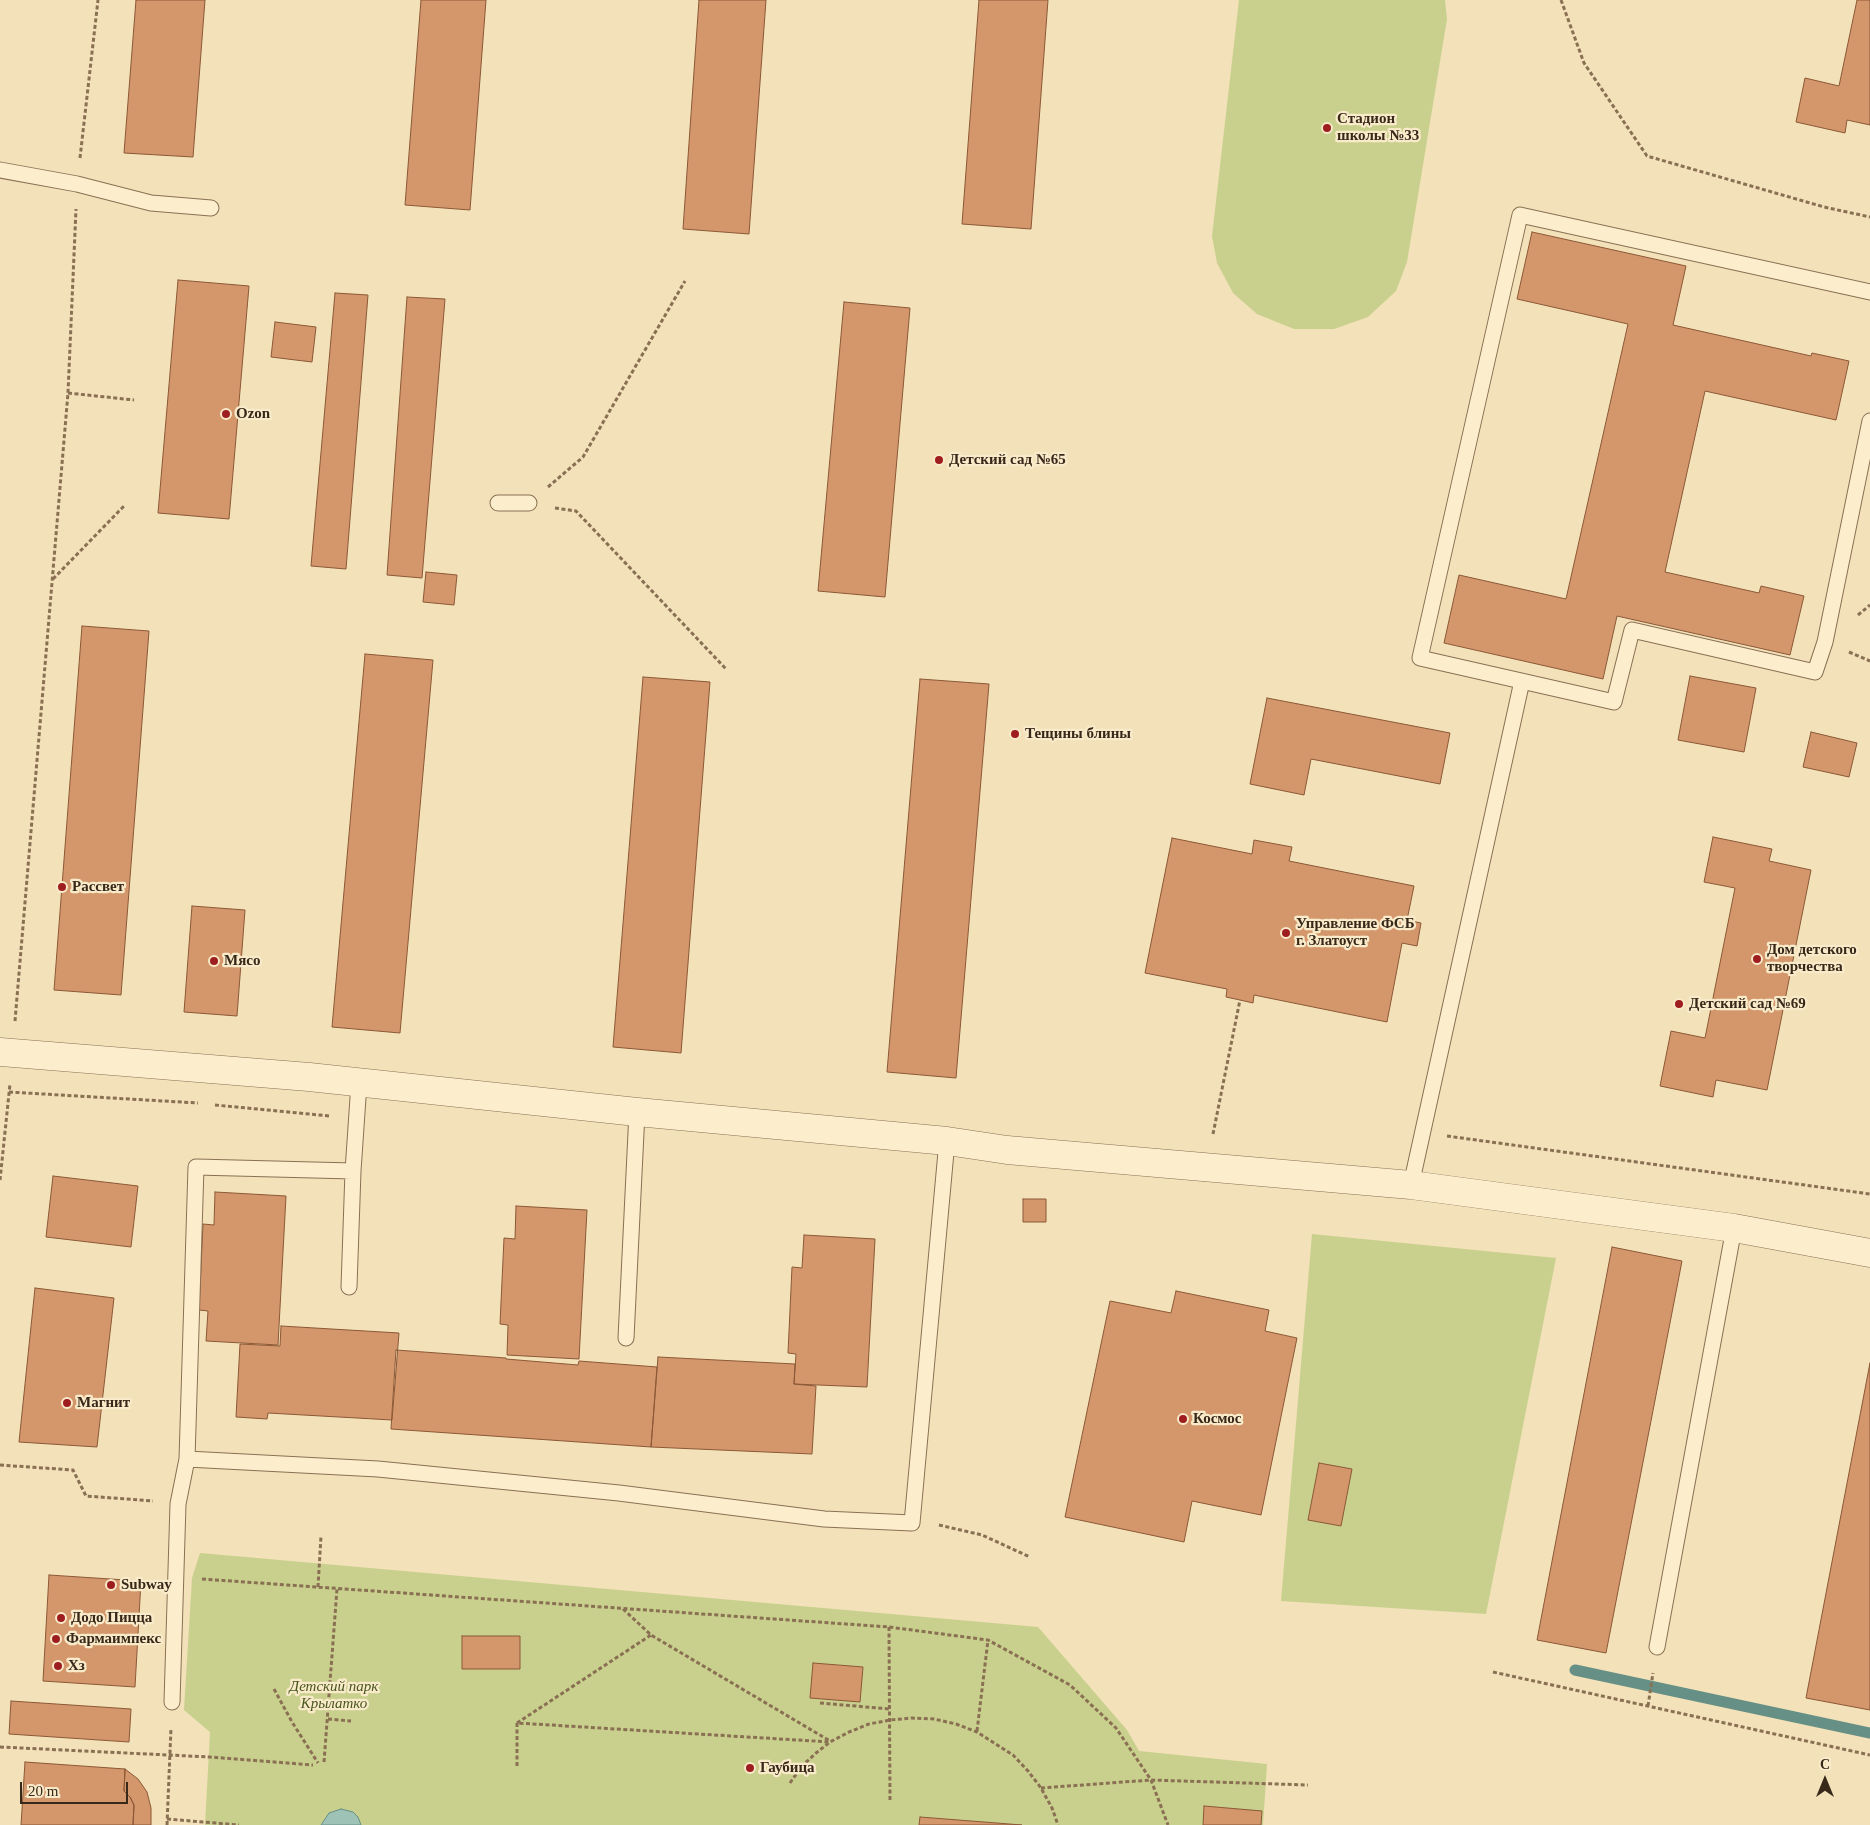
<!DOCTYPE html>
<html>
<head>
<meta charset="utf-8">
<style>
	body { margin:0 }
	#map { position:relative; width:1870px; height:1825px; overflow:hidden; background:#f2e1b9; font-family:"Times New Roman",serif }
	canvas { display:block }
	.north { position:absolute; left:1800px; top:1755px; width:50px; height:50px; -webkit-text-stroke:4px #f9ebca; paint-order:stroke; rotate:0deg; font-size:14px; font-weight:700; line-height:20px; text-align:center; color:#372819 }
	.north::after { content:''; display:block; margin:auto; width:18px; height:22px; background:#372819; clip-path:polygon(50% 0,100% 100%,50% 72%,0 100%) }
	.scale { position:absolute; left:20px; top:1782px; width:108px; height:22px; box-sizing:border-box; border:2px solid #372819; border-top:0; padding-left:6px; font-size:15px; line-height:18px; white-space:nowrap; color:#372819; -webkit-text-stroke:4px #f9ebca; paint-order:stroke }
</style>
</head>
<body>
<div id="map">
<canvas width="1870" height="1825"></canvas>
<div class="north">С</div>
<div class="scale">20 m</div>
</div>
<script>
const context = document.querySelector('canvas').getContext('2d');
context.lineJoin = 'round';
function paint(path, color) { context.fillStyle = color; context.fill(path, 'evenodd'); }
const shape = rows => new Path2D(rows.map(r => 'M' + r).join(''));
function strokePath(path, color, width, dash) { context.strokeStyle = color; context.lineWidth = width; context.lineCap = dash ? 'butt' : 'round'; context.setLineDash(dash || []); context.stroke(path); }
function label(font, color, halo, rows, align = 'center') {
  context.font = font + ' "Times New Roman",serif'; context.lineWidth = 4.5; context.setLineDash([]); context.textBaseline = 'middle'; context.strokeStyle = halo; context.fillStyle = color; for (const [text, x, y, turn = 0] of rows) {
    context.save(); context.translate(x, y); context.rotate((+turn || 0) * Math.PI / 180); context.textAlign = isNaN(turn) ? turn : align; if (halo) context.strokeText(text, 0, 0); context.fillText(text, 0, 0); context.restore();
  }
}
paint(shape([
	[1239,0,1445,0,1447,19,1407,262,1396,291,1368,317,1334,329,1294,329,1257,314,1233,293,1217,263,1212,236],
	[1312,1234,1556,1258,1486,1614,1281,1601],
	[200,1553,1038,1627,1127,1730,1139,1751,1267,1764,1263,1825,205,1825,210,1732,184,1710,192,1578]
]), '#c9d08d');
const water = shape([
	[341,1809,353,1812,358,1817,361,1825,321,1825,329,1813,341,1809]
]);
paint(water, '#9fc2b7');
strokePath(water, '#668f85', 1);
strokePath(shape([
	[1575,1670,1870,1733]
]), '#668f85', 11);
const building = shape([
	[136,0,205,0,193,157,124,153,136,0],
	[421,0,486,0,470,210,405,205,421,0],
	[699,0,766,0,749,234,683,229,699,0],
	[979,0,1048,0,1031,229,962,224,979,0],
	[1857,0,1870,0,1870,125,1847,120,1845,133,1796,122,1805,78,1839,86,1857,0],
	[1532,232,1686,266,1673,325,1811,356,1812,353,1849,361,1836,420,1705,391,1665,572,1759,593,1761,586,1804,596,1790,655,1617,616,1603,679,1444,643,1459,575,1566,599,1628,324,1517,299,1532,232],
	[178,280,249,286,229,519,158,513,178,280],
	[335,293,368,295,346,569,311,566,335,293],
	[407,297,445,299,422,578,387,575,407,297],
	[844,302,910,308,885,597,818,591,844,302],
	[275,322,316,327,312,362,271,357,275,322],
	[426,572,457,575,454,605,423,602,426,572],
	[82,626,149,631,121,995,54,990,82,626],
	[365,654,433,660,400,1033,332,1027,365,654],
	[1690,676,1756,688,1744,752,1678,740,1690,676],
	[643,677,710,682,681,1053,613,1047,643,677],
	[920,679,989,684,956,1078,887,1072,920,679],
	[1267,698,1450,733,1440,784,1311,759,1304,795,1250,784,1267,698],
	[1811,732,1857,743,1849,777,1803,767,1811,732],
	[1713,837,1772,849,1769,861,1811,870,1767,1090,1716,1080,1713,1097,1660,1086,1671,1031,1705,1038,1735,888,1704,882,1713,837],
	[1172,838,1252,854,1254,840,1292,847,1289,861,1414,886,1407,920,1421,923,1417,946,1402,943,1387,1022,1254,995,1253,1003,1240,1000,1226,997,1227,989,1145,973,1172,838],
	[192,906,245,910,237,1016,184,1012,192,906],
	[53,1176,138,1186,131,1247,46,1237,53,1176],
	[215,1192,286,1196,278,1345,206,1341,208,1311,199,1310,203,1224,214,1225,215,1192],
	[1023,1199,1046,1199,1046,1222,1023,1222,1023,1199],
	[516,1206,587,1210,579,1359,507,1355,508,1325,500,1324,504,1238,515,1239,516,1206],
	[804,1235,875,1239,867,1387,794,1384,796,1354,788,1353,792,1267,802,1268,804,1235],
	[1612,1247,1682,1261,1606,1653,1537,1640,1612,1247],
	[35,1288,114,1298,97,1447,19,1442,35,1288],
	[1176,1291,1269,1310,1265,1331,1297,1338,1261,1515,1192,1501,1184,1542,1065,1517,1110,1301,1171,1313,1176,1291],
	[281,1326,399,1333,392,1420,268,1413,267,1419,236,1417,240,1344,280,1346,281,1326],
	[396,1350,506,1358,506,1359,578,1365,579,1361,657,1367,651,1447,391,1429,396,1350],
	[658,1357,795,1364,794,1384,816,1386,812,1454,651,1447,658,1357],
	[1870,1363,1870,1710,1806,1698,1870,1363],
	[1319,1463,1352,1469,1341,1526,1308,1520,1319,1463],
	[49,1575,141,1581,135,1687,43,1681,49,1575],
	[462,1636,520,1636,520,1669,462,1669,462,1636],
	[813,1663,863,1667,860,1702,810,1698,813,1663],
	[11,1701,131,1709,129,1742,9,1734,11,1701],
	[25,1762,125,1769,124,1791,130,1797,134,1805,133,1825,21,1825,25,1762],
	[125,1769,138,1779,147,1792,151,1808,151,1825,133,1825,134,1805,130,1797,124,1791,125,1769],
	[1204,1806,1262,1811,1261,1825,1203,1825,1204,1806],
	[920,1817,1022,1825,919,1825,920,1817]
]);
paint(building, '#d4966b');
strokePath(building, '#8b5836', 1);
const service = shape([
	[0,170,77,184,151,203,211,208],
	[1870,292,1520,215,1420,658,1614,702,1632,630,1815,672,1825,642,1870,421],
	[498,503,529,503],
	[359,1083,353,1171,196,1167,187,1459,378,1469,619,1493,824,1519,912,1523,947,1141],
	[1411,1185,1522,681],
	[349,1287,353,1171],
	[626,1338,637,1112],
	[1657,1647,1734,1228],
	[172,1702,178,1504,187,1459]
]);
const minor = shape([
	[0,1052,309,1077,637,1112,947,1141,1007,1150,1411,1185,1734,1228,1870,1253]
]);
strokePath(service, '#8a7053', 17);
strokePath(minor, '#8a7053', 29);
strokePath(shape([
	[1561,0,1584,63,1647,156,1824,207,1870,217],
	[80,158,98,0],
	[68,393,134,400],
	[548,487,583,457,685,281],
	[555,508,576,511,726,669],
	[53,579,125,505],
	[1858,615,1870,605],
	[1849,652,1870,661],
	[15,1021,68,393,76,209],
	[9,1092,198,1103],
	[215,1105,330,1116],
	[1213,1134,1240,1000],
	[1447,1136,1870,1194],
	[0,1180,10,1084],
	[0,1465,73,1470,86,1496,153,1501],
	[939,1525,982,1535,1030,1557],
	[202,1579,889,1627,988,1640,1070,1685,1116,1728,1151,1780,1168,1825],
	[318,1587,321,1536],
	[623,1609,651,1635,830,1741],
	[889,1627,890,1800],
	[1493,1672,1870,1755],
	[274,1689,292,1722,318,1763],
	[820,1703,890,1709],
	[1648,1706,1653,1673],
	[328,1719,351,1721],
	[517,1723,651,1635],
	[977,1731,988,1640],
	[0,1747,210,1757,313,1765],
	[324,1762,337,1589],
	[517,1766,517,1723,830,1742],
	[790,1783,802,1766,816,1753,830,1742,849,1732,869,1724,890,1720,912,1718,934,1719,956,1724,977,1732,1013,1755,1028,1771,1041,1788,1052,1808,1058,1825],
	[1041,1788,1151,1780,1308,1785],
	[167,1819,239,1825],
	[167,1825,171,1728]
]), '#8a7053', 3, [4, 2.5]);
strokePath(service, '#fceecd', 15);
strokePath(minor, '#fceecd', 28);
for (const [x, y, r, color] of [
	[1327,128,5,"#9e1d1e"],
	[226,414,5,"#9e1d1e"],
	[939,460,5,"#9e1d1e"],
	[1015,734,5,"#9e1d1e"],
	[62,887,5,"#9e1d1e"],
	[1286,933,5,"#9e1d1e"],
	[1757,959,5,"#9e1d1e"],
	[214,961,5,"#9e1d1e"],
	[1679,1004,5,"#9e1d1e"],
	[67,1403,5,"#9e1d1e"],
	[1183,1419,5,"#9e1d1e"],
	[111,1585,5,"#9e1d1e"],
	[61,1618,5,"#9e1d1e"],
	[56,1639,5,"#9e1d1e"],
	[58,1666,5,"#9e1d1e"],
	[750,1768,5,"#9e1d1e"]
]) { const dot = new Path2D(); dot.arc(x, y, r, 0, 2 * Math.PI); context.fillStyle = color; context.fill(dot); strokePath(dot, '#f9ebca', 2); }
label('bold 15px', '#372819', '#f9ebca', [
	["Стадион",1337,119],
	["школы №33",1337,136],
	["Ozon",236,414],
	["Детский сад №65",949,460],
	["Тещины блины",1025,734],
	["Рассвет",72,887],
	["Управление ФСБ",1296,924],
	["г. Златоуст",1296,941],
	["Дом детского",1767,950],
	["творчества",1767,967],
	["Мясо",224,961],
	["Детский сад №69",1689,1004],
	["Магнит",77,1403],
	["Космос",1193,1419],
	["Subway",121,1585],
	["Додо Пицца",71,1618],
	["Фармаимпекс",66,1639],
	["Хз",68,1666],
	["Гаубица",760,1768]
], 'left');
label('italic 15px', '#48551e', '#f9ebca', [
	["Детский парк",334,1687],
	["Крылатко",334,1704]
]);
</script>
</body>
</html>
